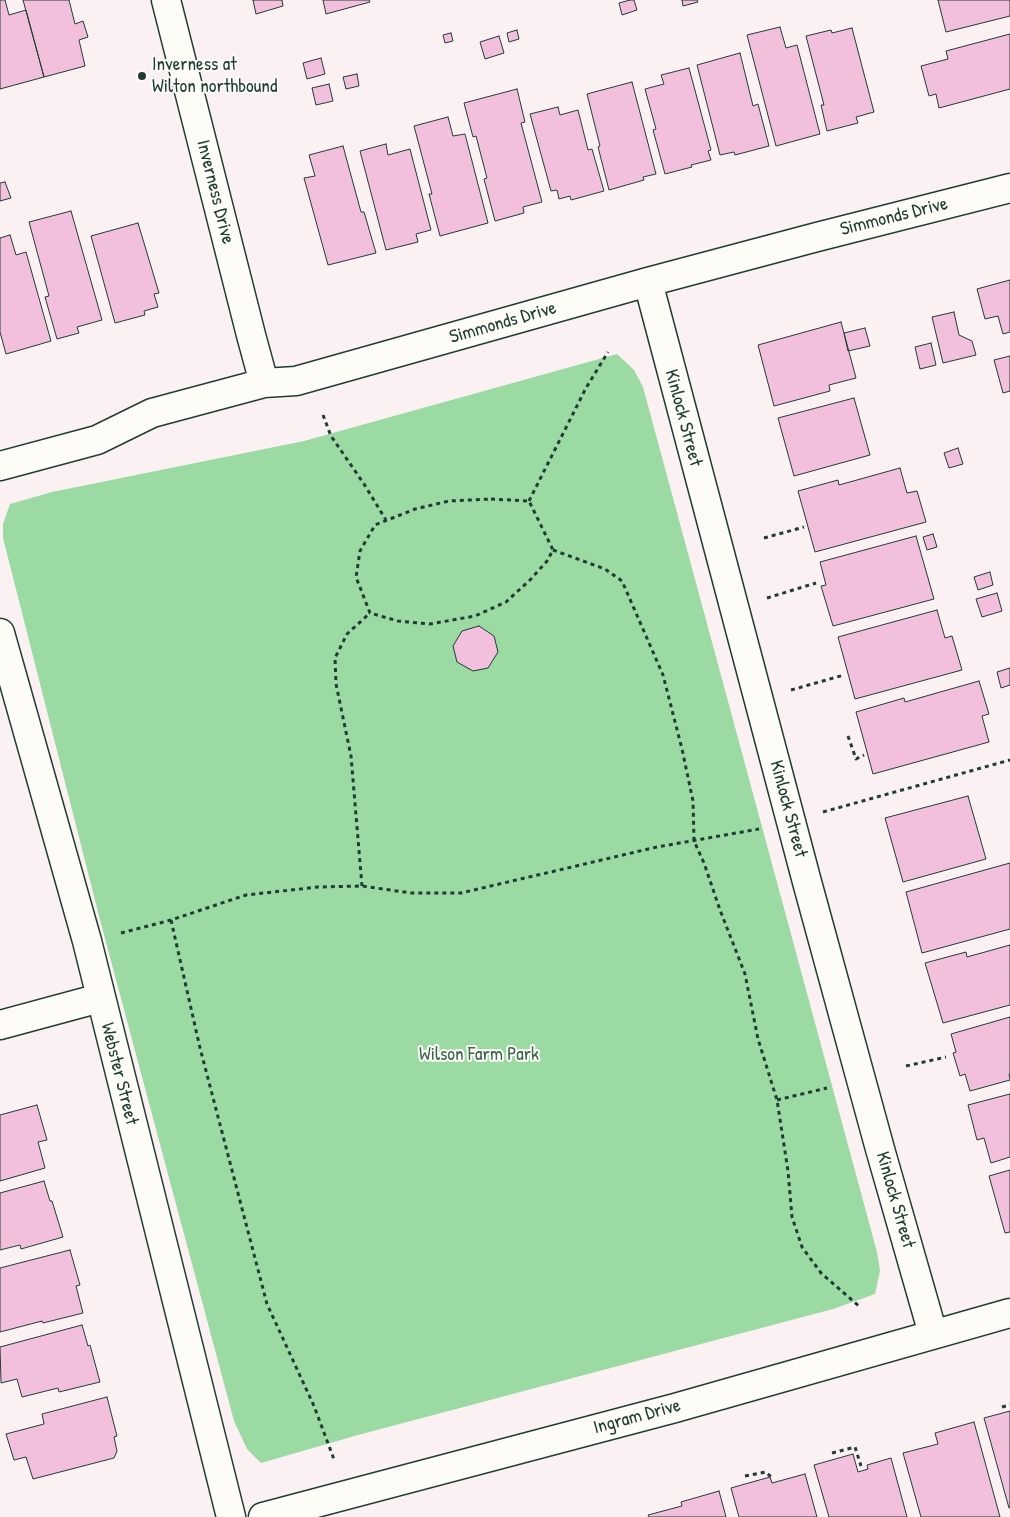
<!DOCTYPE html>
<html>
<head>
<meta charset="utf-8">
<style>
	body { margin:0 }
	canvas { display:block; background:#fbf0f2 }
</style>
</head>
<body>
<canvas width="1010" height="1517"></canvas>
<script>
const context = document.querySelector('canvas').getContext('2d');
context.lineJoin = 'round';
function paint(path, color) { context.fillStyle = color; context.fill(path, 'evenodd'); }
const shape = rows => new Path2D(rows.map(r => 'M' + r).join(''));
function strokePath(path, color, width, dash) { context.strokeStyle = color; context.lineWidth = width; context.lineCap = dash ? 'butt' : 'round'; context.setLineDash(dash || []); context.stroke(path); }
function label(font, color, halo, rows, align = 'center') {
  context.font = font + ' "Patrick Hand",sans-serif'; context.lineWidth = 4; context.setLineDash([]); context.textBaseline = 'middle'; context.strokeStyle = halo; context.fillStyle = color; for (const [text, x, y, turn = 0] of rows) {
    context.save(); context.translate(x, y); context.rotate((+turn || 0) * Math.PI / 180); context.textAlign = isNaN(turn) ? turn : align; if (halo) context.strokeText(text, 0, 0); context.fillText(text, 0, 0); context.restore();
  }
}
paint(shape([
	[617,354,634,370,643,387,877,1252,880,1271,875,1294,833,1309,358,1435,261,1463,247,1449,234,1421,99,916,3,538,3,524,10,504,52,492,304,441]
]), '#9cdaa3');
const building = shape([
	[0,0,5,0,9,15,26,10,44,77,0,89,0,0],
	[23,0,69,0,75,24,83,21,88,37,79,40,85,66,44,77,23,0],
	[253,0,282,0,283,6,256,14,253,0],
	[323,0,369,0,370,2,326,14,323,0],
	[630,0,634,0,637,10,622,15,619,3,630,0],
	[682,0,697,0,698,2,683,6,682,0],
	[938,0,1010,0,1010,16,946,32,938,0],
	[780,27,786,48,797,45,820,134,776,146,747,35,780,27],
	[852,28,874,112,856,117,858,123,827,131,821,105,824,105,806,36,831,30,832,33,852,28],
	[517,30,519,39,509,42,507,33,517,30],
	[451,33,453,41,445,43,443,35,451,33],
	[1010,34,1010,89,939,108,936,94,929,96,921,66,948,59,946,51,1010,34],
	[499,36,504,53,485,59,480,42,499,36],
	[740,53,753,106,758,104,769,146,735,155,734,152,720,155,697,65,740,53],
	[321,58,325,74,307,79,303,63,321,58],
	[689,68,711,150,708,151,711,160,691,165,692,167,665,174,653,130,656,129,645,89,664,84,661,75,689,68],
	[357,74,359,86,346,89,343,77,357,74],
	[632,82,656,174,643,177,644,180,609,190,598,147,600,146,587,94,632,82],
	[329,84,333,101,316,105,312,88,329,84],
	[517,89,525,122,521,123,542,202,523,207,524,213,495,221,484,179,487,178,476,136,473,137,464,103,517,89],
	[558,107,560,115,578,110,588,150,592,149,604,191,571,200,570,196,559,199,557,190,551,191,530,114,558,107],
	[448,117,453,136,465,134,488,223,440,236,429,194,432,194,414,126,448,117],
	[386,144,388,155,410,149,431,230,416,234,418,242,386,250,360,151,386,144],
	[343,146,361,212,364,212,376,253,328,265,304,178,315,176,309,155,343,146],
	[5,182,11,198,0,201,0,183,5,182],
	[71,211,102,320,77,327,79,333,57,339,45,297,49,296,29,222,71,211],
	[138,223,159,293,154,294,158,307,144,311,145,315,115,323,91,236,138,223],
	[10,235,16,255,26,252,51,341,6,354,0,332,0,238,10,235],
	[1010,280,1010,332,1003,334,998,316,985,319,977,289,1010,280],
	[954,312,959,335,972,341,976,355,943,363,932,317,954,312],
	[841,322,856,378,829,385,830,391,774,406,758,345,841,322],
	[865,328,870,346,848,351,844,333,865,328],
	[931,343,936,365,920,369,915,347,931,343],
	[1010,356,1010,391,1003,393,994,360,1010,356],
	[854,398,870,455,794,476,778,418,854,398],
	[958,448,963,464,949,468,944,453,958,448],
	[900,468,907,493,917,491,926,522,815,552,798,491,838,480,839,485,900,468],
	[933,534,937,547,927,550,923,537,933,534],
	[916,536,934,599,833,626,821,586,826,585,820,562,916,536],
	[990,572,993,585,978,590,974,577,990,572],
	[997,593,1002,611,982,617,976,599,997,593],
	[937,610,945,638,952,636,962,670,855,699,838,637,937,610],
	[479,626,494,636,498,652,488,668,473,671,457,662,453,646,462,631,479,626],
	[1010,668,1010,685,1001,688,997,672,1010,668],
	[979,681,989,714,982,716,989,742,873,774,856,712,904,698,905,702,979,681],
	[968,796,986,859,903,882,885,818,968,796],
	[1010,863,1010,929,922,953,906,892,1010,863],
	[1010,945,1010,1005,943,1023,925,963,966,952,967,957,1010,945],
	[1010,1017,1010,1074,1009,1074,1010,1080,970,1091,965,1074,960,1076,953,1053,956,1052,951,1034,1010,1017],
	[1010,1094,1010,1157,991,1163,984,1138,977,1140,968,1105,1010,1094],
	[37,1105,47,1140,38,1142,45,1168,0,1181,0,1115,37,1105],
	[1010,1170,1010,1232,1005,1233,989,1176,1010,1170],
	[44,1181,50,1201,52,1201,63,1237,21,1249,20,1245,0,1250,0,1193,44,1181],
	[70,1250,80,1285,76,1286,83,1313,43,1323,42,1321,0,1332,0,1268,70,1250],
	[82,1325,88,1346,90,1345,100,1382,59,1392,58,1388,22,1397,17,1379,1,1383,0,1347,82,1325],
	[107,1397,117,1436,114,1437,117,1451,114,1458,33,1479,26,1457,14,1460,6,1434,44,1424,42,1414,107,1397],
	[1010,1411,1010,1508,1009,1508,984,1418,1010,1411],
	[974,1422,1000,1517,921,1517,903,1453,938,1444,935,1433,974,1422],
	[853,1454,858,1472,868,1469,867,1465,891,1458,907,1517,829,1517,814,1465,853,1454],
	[805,1474,817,1517,739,1517,731,1488,770,1477,772,1483,805,1474],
	[719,1491,726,1517,649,1517,648,1515,682,1506,681,1502,719,1491]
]);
paint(building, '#f2bfdd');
strokePath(building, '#1f3d34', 1);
const street = shape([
	[166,0,251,335,264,383],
	[648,282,807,882,880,1149,933,1334],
	[0,466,97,440,152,413,264,383,296,381,648,282,817,237,1010,188],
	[0,633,87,941,231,1517],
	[0,1025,100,998],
	[263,1517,675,1408,1010,1313]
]);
strokePath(street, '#1f3d34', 31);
strokePath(shape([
	[323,415,331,436,364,484,386,520],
	[491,499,529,501,553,550,547,561,531,579,506,602,475,616,430,624,398,621,370,613,356,577,360,551,375,525,415,509,449,501,491,499],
	[529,501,586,388,608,352],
	[764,538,804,527],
	[553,550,605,569,622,581,663,675,682,749,693,801,694,841,704,863,720,910,745,974,758,1039,777,1100,788,1171,792,1217,802,1247,821,1273,860,1307],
	[767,598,816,583],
	[791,690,844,675],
	[848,736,856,759,864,755],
	[823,812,1010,760],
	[362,886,351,756,336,684,335,658,347,634,370,613],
	[171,920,200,1048,267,1304,314,1406,335,1462],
	[121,933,171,920,246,895,318,887,362,886,411,893,461,893,657,847,759,829],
	[906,1066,946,1057],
	[777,1100,827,1088],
	[1002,1407,1010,1405],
	[832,1453,855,1447,861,1466],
	[745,1476,766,1472,773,1479]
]), '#1f3d34', 3, [4, 4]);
strokePath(street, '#fdfcf7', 28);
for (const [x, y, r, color] of [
	[142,76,5,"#1f3d34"]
]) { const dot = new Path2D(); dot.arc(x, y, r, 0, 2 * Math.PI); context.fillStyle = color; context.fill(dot); strokePath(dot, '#fdfcf7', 2); }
label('19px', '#1f3d34', '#fdfcf7', [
	["Inverness at",152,65],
	["Wilton northbound",152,87]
], 'left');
label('19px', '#1f3d34', '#fdfcf7', [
	["Inverness Drive",215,192,76],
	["Simmonds Drive",894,217,-14],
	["Simmonds Drive",503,323,-16],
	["Kinlock Street",683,418,75],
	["Kinlock Street",788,809,75],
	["Webster Street",119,1074,76],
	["Kinlock Street",895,1200,74],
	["Ingram Drive",637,1417,-15]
]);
label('19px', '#3e6450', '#fdfcf7', [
	["Wilson Farm Park",479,1055]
]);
</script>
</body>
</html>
